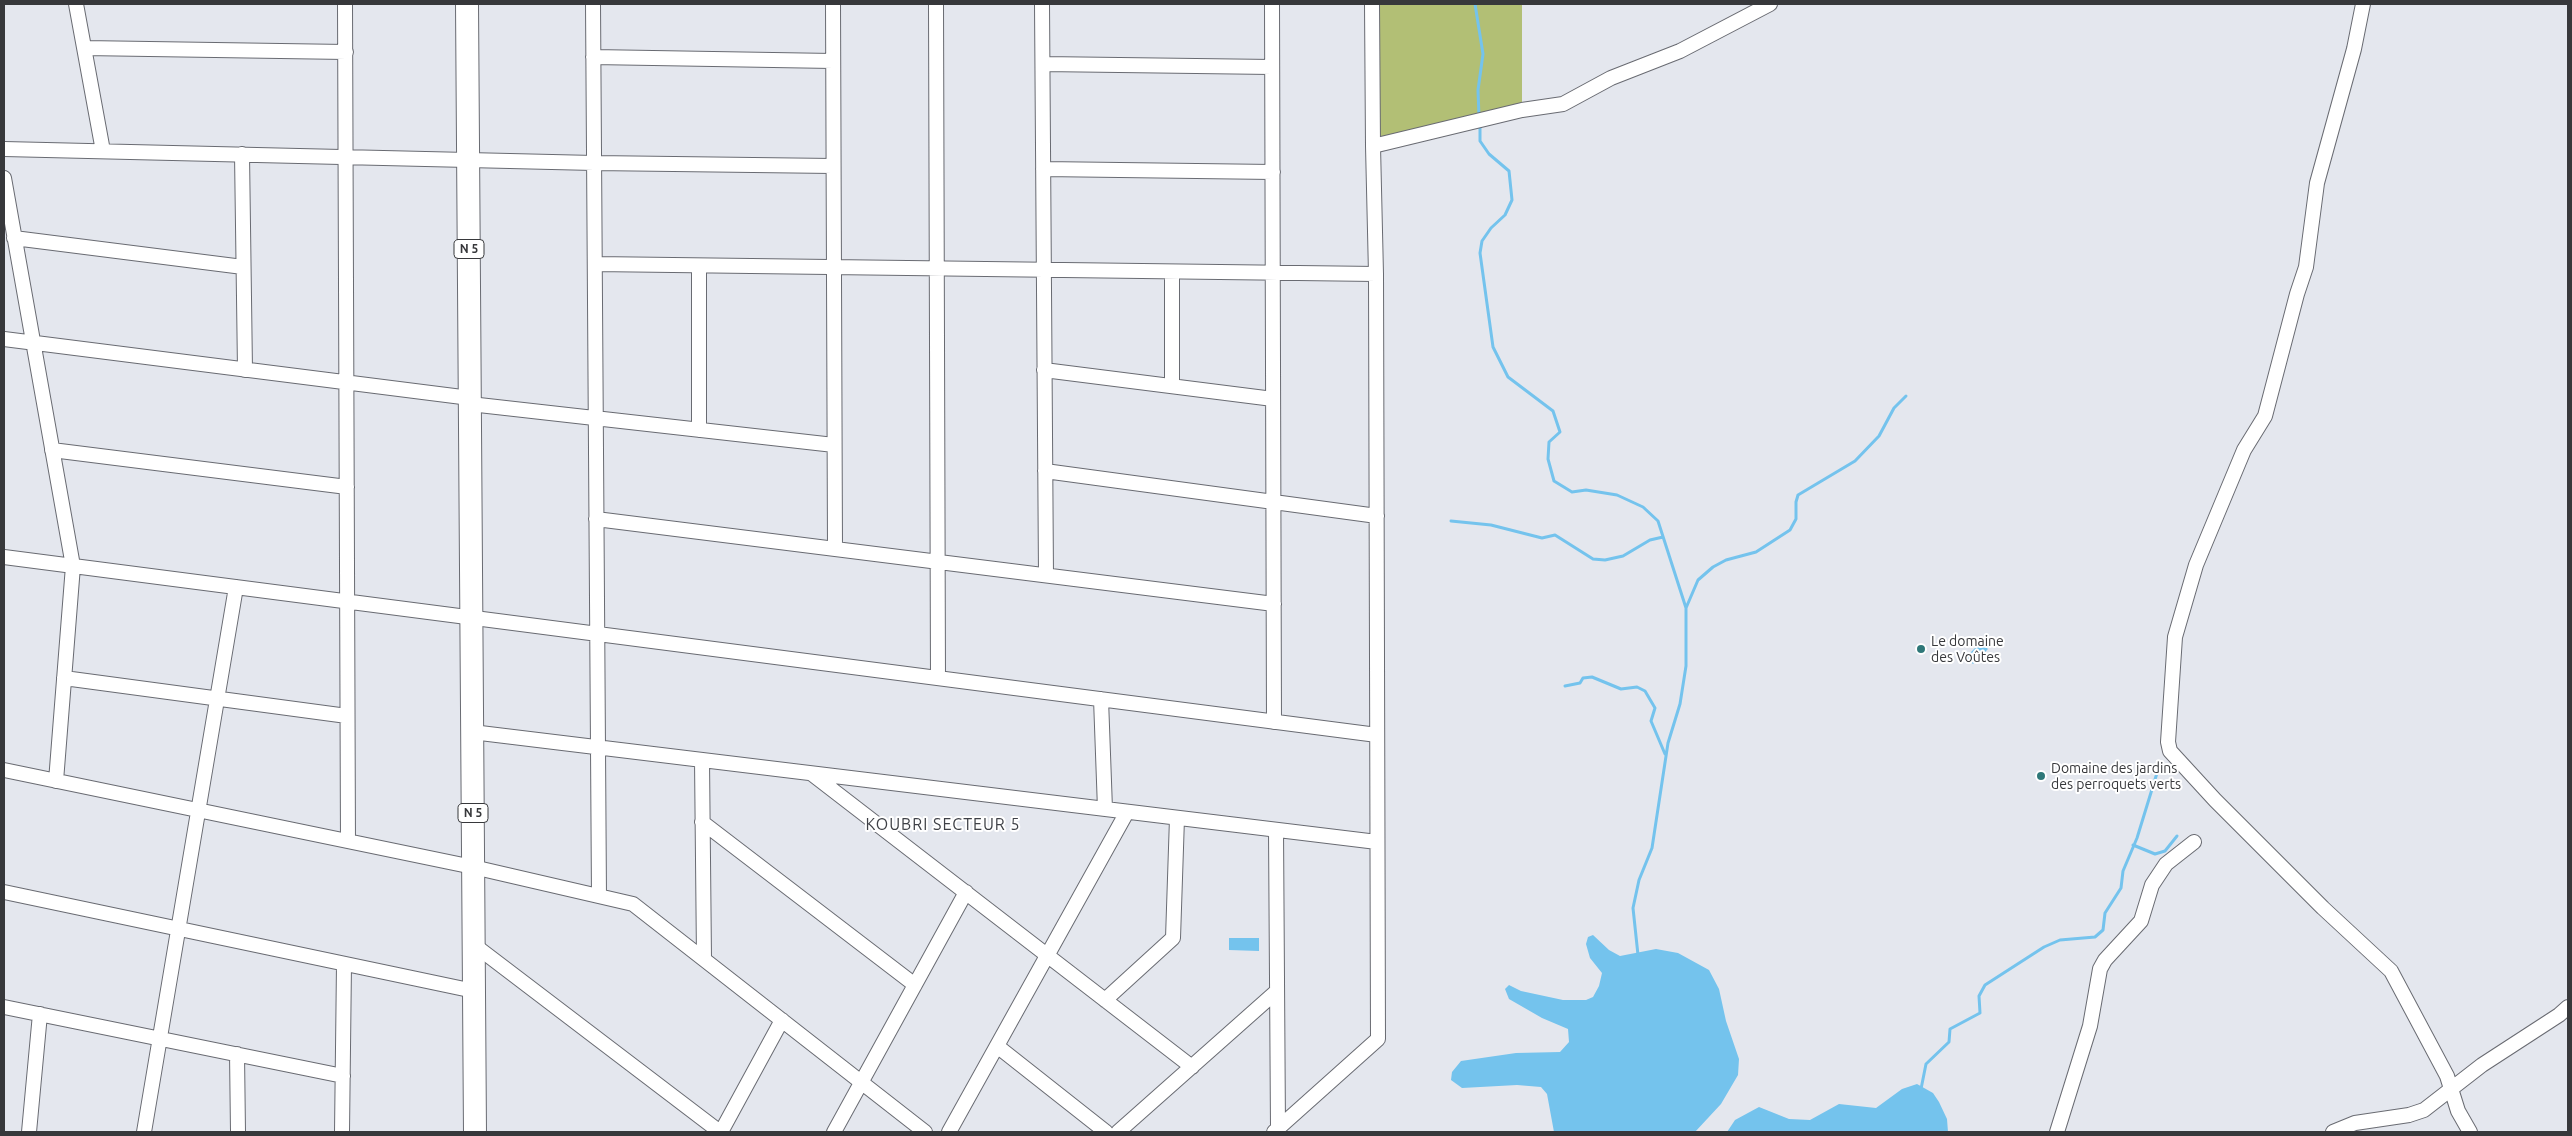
<!DOCTYPE html>
<html>
<head>
<meta charset="utf-8">
<style>
	body { margin:0 }
	#map { position:relative; width:2572px; height:1136px; overflow:hidden; background:#e4e7ee; font-family:Ubuntu,sans-serif }
	canvas { display:block }
	.frame { position:absolute; inset:0; border:5px solid #37383b; pointer-events:none }
</style>
</head>
<body>
<div id="map">
<canvas width="2572" height="1136"></canvas>
<div class="frame"></div>
</div>
<script>
const context = document.querySelector('canvas').getContext('2d');
context.lineJoin = 'round';
function paint(path, color) { context.fillStyle = color; context.fill(path, 'evenodd'); }
const shape = rows => new Path2D(rows.map(r => 'M' + r).join(''));
function strokePath(path, color, width, dash) { context.strokeStyle = color; context.lineWidth = width; context.lineCap = dash ? 'butt' : 'round'; context.setLineDash(dash || []); context.stroke(path); }
function label(font, color, halo, rows, align = 'center') {
  context.font = font + ' Ubuntu,sans-serif'; context.lineWidth = 4; context.setLineDash([]); context.textBaseline = 'middle'; context.strokeStyle = halo; context.fillStyle = color; for (const [text, x, y, turn = 0] of rows) {
    context.save(); context.translate(x, y); context.rotate((+turn || 0) * Math.PI / 180); context.textAlign = isNaN(turn) ? turn : align; if (halo) context.strokeText(text, 0, 0); context.fillText(text, 0, 0); context.restore();
  }
}
paint(shape([
	[1372,4,1522,4,1522,110,1373,146]
]), '#b2bf75');
paint(shape([
	[1981,642,1988,649,1973,664,1966,657],
	[1593,935,1609,950,1620,956,1656,949,1678,953,1709,970,1719,989,1726,1021,1739,1059,1738,1075,1721,1104,1695,1132,1554,1132,1547,1094,1541,1087,1517,1085,1462,1088,1451,1080,1452,1072,1461,1061,1516,1053,1560,1052,1569,1042,1568,1029,1542,1018,1509,999,1505,989,1509,985,1521,991,1563,1000,1586,1000,1593,997,1599,986,1602,973,1590,958,1586,944,1588,937],
	[1229,938,1259,938,1259,951,1229,950],
	[1917,1084,1933,1093,1939,1102,1947,1119,1948,1132,1727,1132,1735,1120,1759,1107,1789,1119,1810,1120,1839,1104,1876,1108,1902,1089]
]), '#74c3ed');
strokePath(shape([
	[1475,4,1483,54,1478,90,1479,117],
	[1480,123,1480,141,1489,154,1509,171,1512,200,1505,215,1491,228,1482,241,1480,253,1493,347,1508,377,1553,411,1560,432,1549,442,1548,459,1554,481,1572,492,1586,490,1617,495,1643,507,1658,521,1686,608,1686,666,1680,704,1668,743,1652,848,1639,880,1633,908,1638,955],
	[1451,521,1491,525,1542,538,1555,535,1593,559,1605,560,1623,556,1650,540,1663,537],
	[1686,608,1698,580,1713,567,1726,560,1756,552,1790,530,1796,519,1796,502,1798,495,1855,461,1879,436,1894,408,1906,396],
	[1565,686,1580,683,1583,678,1592,677,1621,689,1637,687,1645,691,1655,708,1651,721,1665,754],
	[2133,845,2155,854,2165,851,2177,836],
	[1921,1089,1926,1064,1949,1042,1950,1029,1980,1013,1979,996,1985,985,2044,947,2060,940,2095,937,2103,930,2105,913,2121,888,2123,871,2137,838,2157,773]
]), '#74c3ed', 3);
const minor = shape([
	[76,4,103,151],
	[345,4,348,841],
	[593,4,599,896],
	[833,4,835,549],
	[936,4,938,678],
	[1042,4,1046,575],
	[1272,4,1274,722],
	[2363,4,2354,49,2317,183,2306,267,2297,294,2265,416,2244,450,2196,565,2175,637,2168,742,2170,751,2215,800,2323,908,2391,971,2447,1076,2458,1111,2470,1132],
	[84,48,346,52],
	[593,57,833,61],
	[1043,64,1272,67],
	[1373,146,1522,110,1563,104,1611,78,1680,51,1770,4],
	[4,149,594,163,833,166],
	[242,154,245,370],
	[1043,169,1273,172],
	[4,178,73,566,56,781],
	[14,238,243,267],
	[595,264,1376,274],
	[1172,272,1172,386],
	[4,339,470,398],
	[1044,370,1273,399],
	[470,404,834,445],
	[699,430,699,266],
	[52,450,347,487],
	[1045,471,1377,516],
	[596,519,1274,604],
	[4,557,1377,735],
	[64,678,347,716],
	[1101,699,1105,809],
	[472,732,1377,842],
	[702,760,704,959],
	[4,770,473,867,633,904,925,1132],
	[812,774,1192,1067],
	[702,822,915,985],
	[1276,830,1278,1128],
	[4,892,474,991],
	[473,944,720,1132],
	[1105,1000,1173,938,1177,818],
	[4,1007,343,1076],
	[997,1046,1106,1132],
	[237,1054,238,1132],
	[29,1132,40,1014],
	[144,1132,236,587],
	[342,1132,344,964],
	[721,1132,782,1020],
	[834,1132,966,892],
	[949,1132,1127,812],
	[1118,1132,1277,991],
	[1274,1132,1378,1039,1376,274,1373,146,1372,4],
	[2057,1132,2090,1026,2100,969,2105,960,2141,921,2152,885,2166,864,2194,842],
	[2333,1132,2355,1123,2409,1115,2424,1110,2482,1065,2559,1015,2568,1007]
]);
const trunk = shape([
	[467,4,475,1132]
]);
strokePath(minor, '#696b72', 16);
strokePath(trunk, '#696b72', 24);
strokePath(minor, '#fff', 14);
strokePath(trunk, '#fff', 22);
for (const [x, y, r, color] of [
	[1921,649,5,"#2e7778"],
	[2041,776,5,"#2e7778"]
]) { const dot = new Path2D(); dot.arc(x, y, r, 0, 2 * Math.PI); context.fillStyle = color; context.fill(dot); strokePath(dot, '#fff', 2); }
for (const [x, y, w] of [
	[469,249,30],
	[473,813,30]
]) { const box = new Path2D(); box.roundRect(x - w / 2, y - 9.5, w, 19, 4); context.fillStyle = '#fff'; context.fill(box); strokePath(box, '#37383b', 1); }
label('bold 12px', '#37383b', null, [
	["N 5",469,249],
	["N 5",473,813]
]);
label('14px', '#37383b', '#fff', [
	["Le domaine",1931,641],
	["des Voûtes",1931,657],
	["Domaine des jardins",2051,768],
	["des perroquets verts",2051,784]
], 'left');
context.letterSpacing = '1px';
label('16px', '#3e4046', '#fff', [
	["KOUBRI SECTEUR 5",943,825]
]);
context.letterSpacing = '0px';
</script>
</body>
</html>
